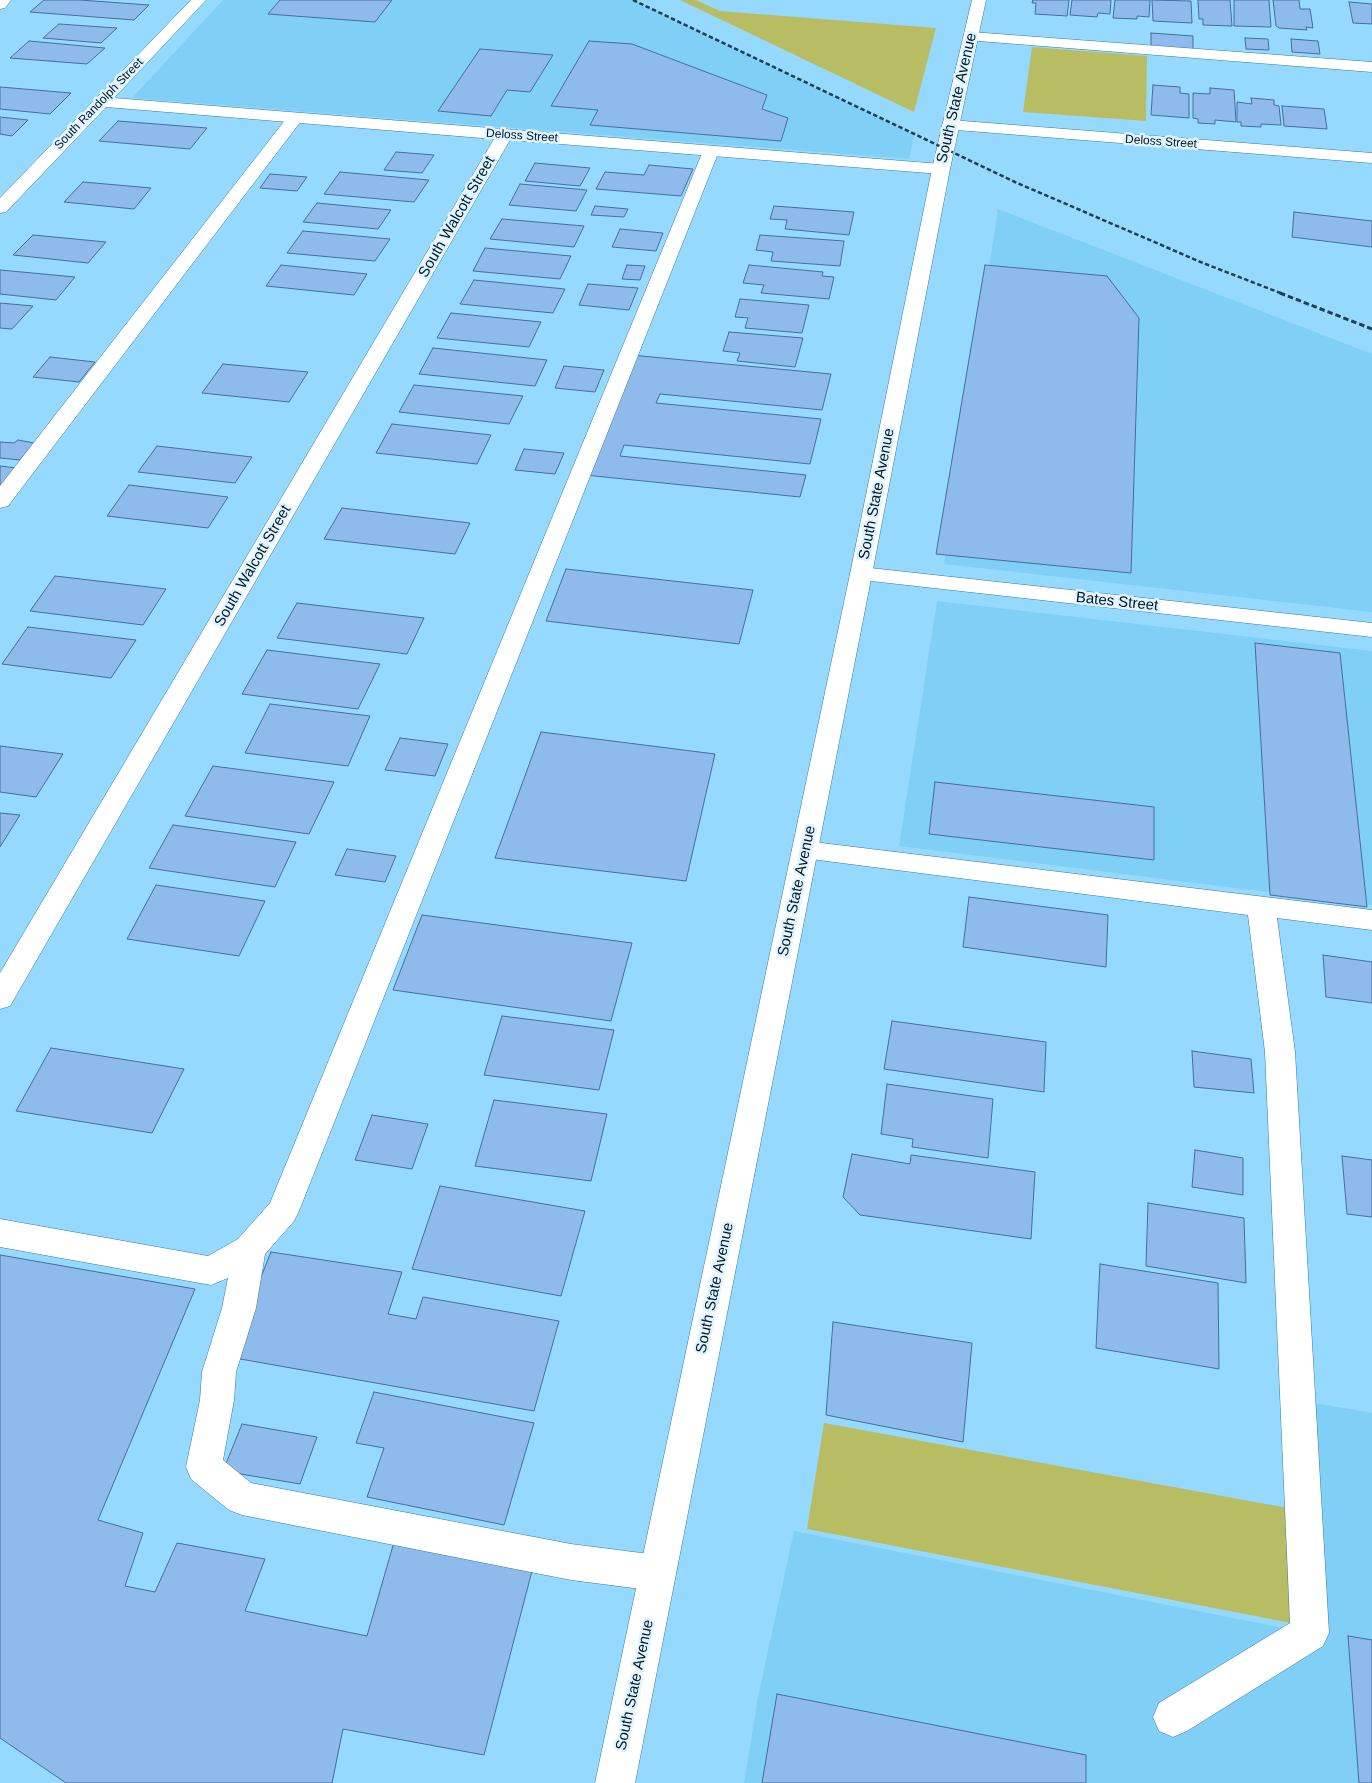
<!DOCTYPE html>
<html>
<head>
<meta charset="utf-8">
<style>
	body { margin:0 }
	canvas { display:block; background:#95dafe }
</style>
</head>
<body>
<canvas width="1372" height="1783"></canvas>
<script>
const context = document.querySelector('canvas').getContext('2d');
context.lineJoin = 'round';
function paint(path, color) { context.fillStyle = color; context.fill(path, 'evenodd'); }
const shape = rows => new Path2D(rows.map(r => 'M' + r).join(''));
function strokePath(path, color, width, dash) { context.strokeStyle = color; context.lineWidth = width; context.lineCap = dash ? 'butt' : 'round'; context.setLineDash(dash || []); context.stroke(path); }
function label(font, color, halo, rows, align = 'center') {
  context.font = font + ' Helvetica,sans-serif'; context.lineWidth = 5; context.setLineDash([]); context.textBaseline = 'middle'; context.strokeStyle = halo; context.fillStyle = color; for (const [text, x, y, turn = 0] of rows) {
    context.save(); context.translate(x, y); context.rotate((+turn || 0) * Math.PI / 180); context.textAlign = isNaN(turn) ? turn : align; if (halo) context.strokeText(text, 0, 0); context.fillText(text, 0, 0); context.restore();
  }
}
paint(shape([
	[223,0,633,0,914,135,909,159,132,98],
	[998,209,1372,354,1372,612,944,564],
	[937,601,1372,651,1372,905,899,846],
	[1298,1400,1372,1413,1372,1783,744,1783,758,1697,794,1531,1309,1633]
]), '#80cff7');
paint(shape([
	[680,0,696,0,720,11,936,28,914,112],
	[1032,47,1147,56,1146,121,1023,112],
	[824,1423,1288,1508,1291,1623,807,1529]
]), '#b8bd64');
const building = shape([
	[44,0,80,0,149,5,134,20,30,12,44,0],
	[280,0,392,0,375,22,268,14,280,0],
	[1033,0,1069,0,1067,16,1035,14,1036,3,1032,3,1033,0],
	[1072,0,1111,0,1110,14,1098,13,1097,17,1070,15,1072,0],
	[1115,0,1150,0,1149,17,1137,16,1137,19,1113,18,1115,0],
	[1152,0,1191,1,1192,23,1153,21,1152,0],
	[1198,0,1230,0,1232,26,1203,25,1203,19,1199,19,1198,0],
	[1234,0,1269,0,1271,27,1234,26,1234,0],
	[1273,0,1299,0,1300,9,1310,9,1313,28,1306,27,1307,30,1279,28,1276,26,1273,0],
	[1349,2,1372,4,1372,24,1353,23,1349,2],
	[59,24,117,28,101,43,43,38,59,24],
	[1151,33,1193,36,1193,50,1151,47,1151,33],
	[1245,38,1268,39,1269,50,1246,49,1245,38],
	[1291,39,1318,41,1320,54,1292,52,1291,39],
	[29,41,105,48,87,64,10,58,29,41],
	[589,41,632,44,767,95,762,109,788,118,781,141,590,125,598,110,551,106,589,41],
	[480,49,553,55,530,92,507,90,491,116,438,111,480,49],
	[1153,85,1180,87,1180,93,1189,94,1189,118,1151,115,1153,85],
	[0,87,71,93,50,114,0,109,0,87],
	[1210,88,1234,90,1236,122,1215,120,1215,124,1198,123,1198,119,1193,118,1193,93,1210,94,1210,88],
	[1251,98,1274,100,1274,105,1279,106,1281,125,1261,124,1261,127,1241,126,1241,122,1237,122,1237,102,1252,104,1251,98],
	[1282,106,1324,109,1327,129,1284,126,1282,106],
	[0,117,28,120,12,136,0,134,0,117],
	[118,121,207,128,190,149,99,141,118,121],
	[396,152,434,155,422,173,384,170,396,152],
	[535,163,590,168,580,186,525,181,535,163],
	[649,165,693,169,681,196,596,189,605,172,644,175,649,165],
	[340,172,429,180,414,202,324,194,340,172],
	[270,174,307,177,297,191,260,188,270,174],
	[83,182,151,188,134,209,64,202,83,182],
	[520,184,587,190,576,211,509,205,520,184],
	[317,203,391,210,378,229,303,222,317,203],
	[595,206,628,209,624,217,591,215,595,206],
	[774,206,854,212,849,235,785,229,787,220,770,219,774,206],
	[1294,212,1372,221,1372,247,1292,237,1294,212],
	[502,219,584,226,574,247,490,239,502,219],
	[620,229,663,233,656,251,612,247,620,229],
	[303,231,390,239,375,261,287,253,303,231],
	[33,235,106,242,88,263,13,255,33,235],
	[760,235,844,241,840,266,771,261,773,252,756,250,760,235],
	[485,248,571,256,560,279,473,271,485,248],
	[281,265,367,274,354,295,266,286,281,265],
	[627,265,645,266,640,280,622,279,627,265],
	[749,265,823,272,822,276,834,277,829,299,761,293,764,285,743,283,749,265],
	[985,265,1107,276,1139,318,1131,573,936,554,985,265],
	[0,270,75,277,56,300,0,294,0,270],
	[474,280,565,289,553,313,460,304,474,280],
	[588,284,638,288,629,310,579,305,588,284],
	[740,299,809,305,802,333,745,328,748,318,735,317,740,299],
	[0,303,33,306,12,329,0,328,0,303],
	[451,313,541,322,529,347,437,338,451,313],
	[729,332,803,338,795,367,737,361,740,353,723,351,729,332],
	[433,348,547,360,535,386,419,374,433,348],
	[631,355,831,374,822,410,660,394,656,403,821,419,810,464,624,445,620,456,806,475,800,497,585,475,631,355],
	[50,357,95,362,79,382,33,377,50,357],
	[223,364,308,372,289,402,202,393,223,364],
	[564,366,604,370,595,392,555,388,564,366],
	[414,385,523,396,509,424,399,412,414,385],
	[392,424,491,435,477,464,376,453,392,424],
	[18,440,34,443,20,460,0,458,0,442,14,443,18,440],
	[157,446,252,457,235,483,138,472,157,446],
	[524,449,564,453,555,474,515,470,524,449],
	[0,466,17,468,0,489,0,466],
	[129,485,228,497,208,528,107,516,129,485],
	[342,508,470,523,455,554,324,539,342,508],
	[566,569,753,590,739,644,546,621,566,569],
	[55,576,166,589,143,625,30,611,55,576],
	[297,603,424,618,407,654,277,638,297,603],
	[28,627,136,640,111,678,2,664,28,627],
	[1255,643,1340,653,1367,907,1270,895,1255,643],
	[267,650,380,664,358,709,242,694,267,650],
	[270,704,370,716,348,766,245,753,270,704],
	[541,732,715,754,686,881,495,858,541,732],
	[400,738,448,744,435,776,385,770,400,738],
	[0,746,63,754,36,797,0,792,0,746],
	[213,766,334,782,309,834,185,816,213,766],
	[935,782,1154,807,1154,860,929,834,935,782],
	[0,813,20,815,0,847,0,813],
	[173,825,296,842,275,887,149,868,173,825],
	[347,849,396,856,385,882,335,875,347,849],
	[156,885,265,901,239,956,127,939,156,885],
	[969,897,1108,915,1106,967,963,947,969,897],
	[422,915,632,943,611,1021,393,990,422,915],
	[1323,955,1372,962,1372,1003,1326,997,1323,955],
	[502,1016,614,1030,599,1090,484,1075,502,1016],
	[892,1021,1046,1042,1044,1092,884,1069,892,1021],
	[51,1048,184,1069,152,1133,16,1111,51,1048],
	[1192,1051,1251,1059,1254,1093,1194,1087,1192,1051],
	[887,1084,993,1099,988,1158,912,1147,913,1139,881,1134,887,1084],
	[494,1100,607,1114,591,1181,475,1166,494,1100],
	[372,1115,428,1124,412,1169,355,1160,372,1115],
	[1195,1150,1243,1158,1243,1195,1192,1187,1195,1150],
	[852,1154,910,1164,911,1155,1035,1172,1031,1239,860,1215,843,1197,852,1154],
	[1342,1156,1372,1160,1372,1217,1347,1214,1342,1156],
	[440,1186,585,1211,561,1296,412,1269,440,1186],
	[1148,1203,1244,1218,1246,1283,1146,1266,1148,1203],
	[271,1252,402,1272,388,1314,416,1319,423,1297,559,1321,534,1411,229,1357,271,1252],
	[0,1255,195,1289,98,1520,143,1533,125,1586,155,1592,177,1543,265,1559,245,1611,367,1636,394,1542,532,1571,484,1755,343,1729,332,1783,66,1783,0,1738,0,1255],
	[1100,1264,1218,1283,1219,1369,1096,1348,1100,1264],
	[833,1322,972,1343,963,1442,826,1415,833,1322],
	[374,1392,534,1423,504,1525,367,1497,384,1448,356,1443,374,1392],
	[242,1424,317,1437,300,1484,223,1471,242,1424],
	[1348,1636,1372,1640,1372,1783,1359,1783,1348,1636],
	[777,1694,1086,1755,1086,1783,762,1783,777,1694]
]);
paint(building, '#8ebaec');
strokePath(building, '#456e9c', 1);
const lane = shape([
	[0,0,11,0,5,8,0,9,0,0],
	[971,32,1372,62,1372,72,966,40,963,37,971,32],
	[295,113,301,115,303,118,301,121,8,506,0,508,0,486,289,115,295,113],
	[711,146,717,147,719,151,299,1211,294,1221,265,1254,256,1308,236,1372,234,1400,223,1460,251,1483,571,1544,657,1555,670,1560,676,1573,670,1586,657,1591,571,1580,242,1515,229,1510,191,1479,186,1467,200,1400,202,1372,222,1308,228,1278,211,1285,0,1247,0,1219,208,1256,238,1239,270,1203,703,151,705,147,711,146],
	[805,841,1372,910,1372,930,1277,918,1295,1052,1329,1633,1323,1646,1187,1731,1173,1737,1159,1731,1153,1717,1159,1703,1290,1623,1265,1052,1248,915,795,857,792,850,795,843,805,841]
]);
const street = shape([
	[191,0,206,0,114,98,941,164,947,165,950,169,947,173,941,174,510,140,10,1006,0,1009,0,973,494,139,106,107,6,212,0,213,0,198,191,0],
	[950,120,1372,153,1372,163,944,129,942,125,944,121,950,120],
	[861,567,1372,623,1372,637,853,579,850,574,853,569,861,567]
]);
const secondary = shape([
	[972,0,986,0,950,169,872,574,635,1783,595,1783,850,574,932,169,972,0]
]);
strokePath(lane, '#357b9b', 1);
strokePath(street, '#357b9b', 1);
strokePath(secondary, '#357b9b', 1);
paint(lane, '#fff');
paint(street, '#fff');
paint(secondary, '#fff');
strokePath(shape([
	[633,0,1015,182,1203,263,1283,294]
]), '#1f4052', 2.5, [4.5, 2.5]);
strokePath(shape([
	[1280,293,1372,329]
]), '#1f4052', 3, [5.5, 3]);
label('12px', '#001825', '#e0f4ff', [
	["South Randolph Street",99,104,-46],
	["Deloss Street",522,136,4],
	["Deloss Street",1161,142,4]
]);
label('15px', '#001825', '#e0f4ff', [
	["South State Avenue",957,98,-77],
	["South Walcott Street",457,217,-60],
	["South State Avenue",877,494,-79],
	["South Walcott Street",253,566,-60],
	["Bates Street",1117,602,6],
	["South State Avenue",797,891,-78],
	["South State Avenue",715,1288,-78],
	["South State Avenue",635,1685,-78]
]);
</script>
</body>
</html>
